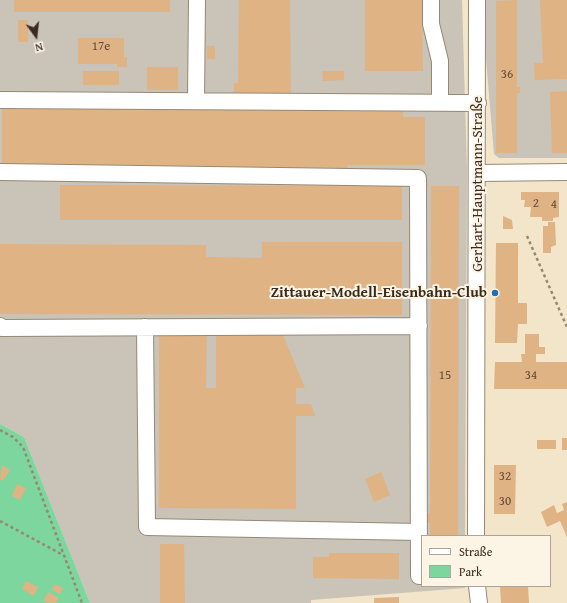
<!DOCTYPE html>
<html>
<head>
<meta charset="utf-8">
<style>
	body { margin:0 }
	#map { position:relative; width:567px; height:603px; overflow:hidden; background:#f3e5c9; font-family:"Gentium Book Plus",serif }
	canvas { display:block }
	.legend { position:absolute; left:421px; top:535px; width:130px; height:52px; box-sizing:border-box; background:#fcf5e5; border:1px solid #afa495; margin:0; padding:5px 7px; list-style:none; font-size:12px; color:#3b2a1e }
	.legend li { display:flex; align-items:center; gap:8px; height:20px }
	.legend b { width:20px; border:1px solid #afa495 }
	.north { position:absolute; left:16px; top:16px; width:40px; height:40px; -webkit-text-stroke:3px #fcf5e5; paint-order:stroke; rotate:165deg; font-size:11px; font-weight:700; line-height:16px; text-align:center; color:#3b2a1e }
	.north::after { content:''; display:block; margin:auto; width:14px; height:18px; background:#3b2a1e; clip-path:polygon(50% 0,100% 100%,50% 72%,0 100%) }
</style>
</head>
<body>
<div id="map">
<canvas width="567" height="603"></canvas>
<ul class="legend">
<li><b style="height:5px;background:#fff"></b>Straße</li>
<li><b style="height:11px;background:#7cd69d"></b>Park</li>
</ul>
<div class="north">N</div>
</div>
<script>
const context = document.querySelector('canvas').getContext('2d');
context.lineJoin = 'round';
function paint(path, color) { context.fillStyle = color; context.fill(path, 'evenodd'); }
const shape = rows => new Path2D(rows.map(r => 'M' + r).join(''));
function strokePath(path, color, width, dash) { context.strokeStyle = color; context.lineWidth = width; context.lineCap = dash ? 'butt' : 'round'; context.setLineDash(dash || []); context.stroke(path); }
function label(font, color, halo, rows, align = 'center') {
  context.font = font + ' "Gentium Book Plus",serif'; context.lineWidth = 4; context.setLineDash([]); context.textBaseline = 'middle'; context.strokeStyle = halo; context.fillStyle = color; for (const [text, x, y, turn = 0] of rows) {
    context.save(); context.translate(x, y); context.rotate((+turn || 0) * Math.PI / 180); context.textAlign = isNaN(turn) ? turn : align; if (halo) context.strokeText(text, 0, 0); context.fillText(text, 0, 0); context.restore();
  }
}
paint(shape([
	[0,0,462,0,467,170,465,536,422,536,422,586,465,586,465,588,311,600,311,603,90,603,24,437,0,424],
	[481,0,567,0,567,158,499,158,494,154]
]), '#c9c3b8');
paint(shape([
	[0,424,24,437,90,603,0,603]
]), '#7cd69d');
paint(shape([
	[14,0,170,0,170,12,14,12],
	[239,0,290,0,291,99,234,99,234,83,238,83],
	[365,0,422,0,423,71,365,71],
	[517,0,517,87,520,87,520,93,517,93,517,153,496,153,496,1],
	[540,0,567,0,567,79,535,80,534,63,543,63],
	[18,20,28,20,28,42,18,42],
	[78,38,124,38,124,57,127,57,127,67,117,67,117,64,78,64],
	[207,46,215,46,215,59,207,59],
	[147,67,178,67,178,90,147,90],
	[83,71,119,71,119,85,83,85],
	[322,71,344,71,344,80,323,81],
	[567,91,567,153,552,153,550,92],
	[2,108,403,110,403,117,425,117,425,165,348,165,347,168,2,166],
	[60,185,402,186,402,220,60,220],
	[431,186,459,186,458,536,430,536,430,523,424,523,424,513,430,513],
	[521,192,559,192,559,217,553,218,553,221,542,221,542,217,530,217,531,207,524,207,525,200,521,200],
	[503,216,512,220,513,229,503,229],
	[548,222,555,222,556,245,551,247,551,253,543,253,543,226,548,226],
	[262,242,402,242,402,315,0,314,0,244,206,245,206,257,262,258],
	[496,243,518,243,518,303,527,303,527,324,518,324,517,343,495,343],
	[216,330,281,330,305,388,296,388,296,404,311,404,315,416,296,416,296,509,159,508,159,333,207,333,206,388,216,388],
	[525,334,539,334,539,347,545,347,545,354,536,354,536,362,567,362,567,389,494,389,495,362,522,362,521,354,525,354],
	[562,438,567,438,567,450,562,450],
	[537,440,556,440,556,449,537,449],
	[2,465,10,470,3,481,0,479],
	[494,465,516,465,515,514,494,514],
	[381,472,390,495,374,502,365,479],
	[17,484,26,488,20,500,12,496],
	[567,502,567,537,560,521,547,527,541,512,554,505,557,513,564,510,562,504],
	[160,544,184,544,185,603,160,603],
	[329,553,399,553,399,579,313,578,313,557,329,557],
	[26,581,38,587,34,596,22,589],
	[55,584,63,588,60,594,52,590],
	[500,586,528,586,529,603,501,603],
	[48,592,59,598,56,603,43,602],
	[399,597,399,603,374,603,374,598]
]), '#e0b384');
const minor = shape([
	[431,0,431,24,440,61,440,103],
	[0,100,478,103],
	[196,101,197,0],
	[0,172,418,178,419,576,422,576],
	[478,173,567,172],
	[0,326,2,328,419,326],
	[145,327,147,527,419,532],
	[476,536,477,0],
	[477,586,479,603]
]);
strokePath(minor, '#978874', 18);
strokePath(shape([
	[527,236,567,327],
	[0,430,13,437,23,447,82,603],
	[0,521,63,555]
]), '#978874', 2.5, [3, 3]);
strokePath(minor, '#fff', 16);
for (const [x, y, r, color] of [
	[495,293,4,"#1f6fb2"]
]) { const dot = new Path2D(); dot.arc(x, y, r, 0, 2 * Math.PI); context.fillStyle = color; context.fill(dot); strokePath(dot, '#fcf5e5', 1.5); }
label('13px', '#644c38', null, [
	["17e",101,47],
	["36",507,75],
	["2",536,204],
	["4",554,205],
	["15",445,376],
	["34",531,376],
	["32",505,477],
	["30",505,502]
]);
label('15px', '#3b2a1e', '#fcf5e5', [
	["Gerhart-Hauptmann-Straße",478,184,-90]
]);
label('bold 15px', '#3b2a1e', '#fcf5e5', [
	["Zittauer-Modell-Eisenbahn-Club",487,293]
], 'right');
</script>
</body>
</html>
